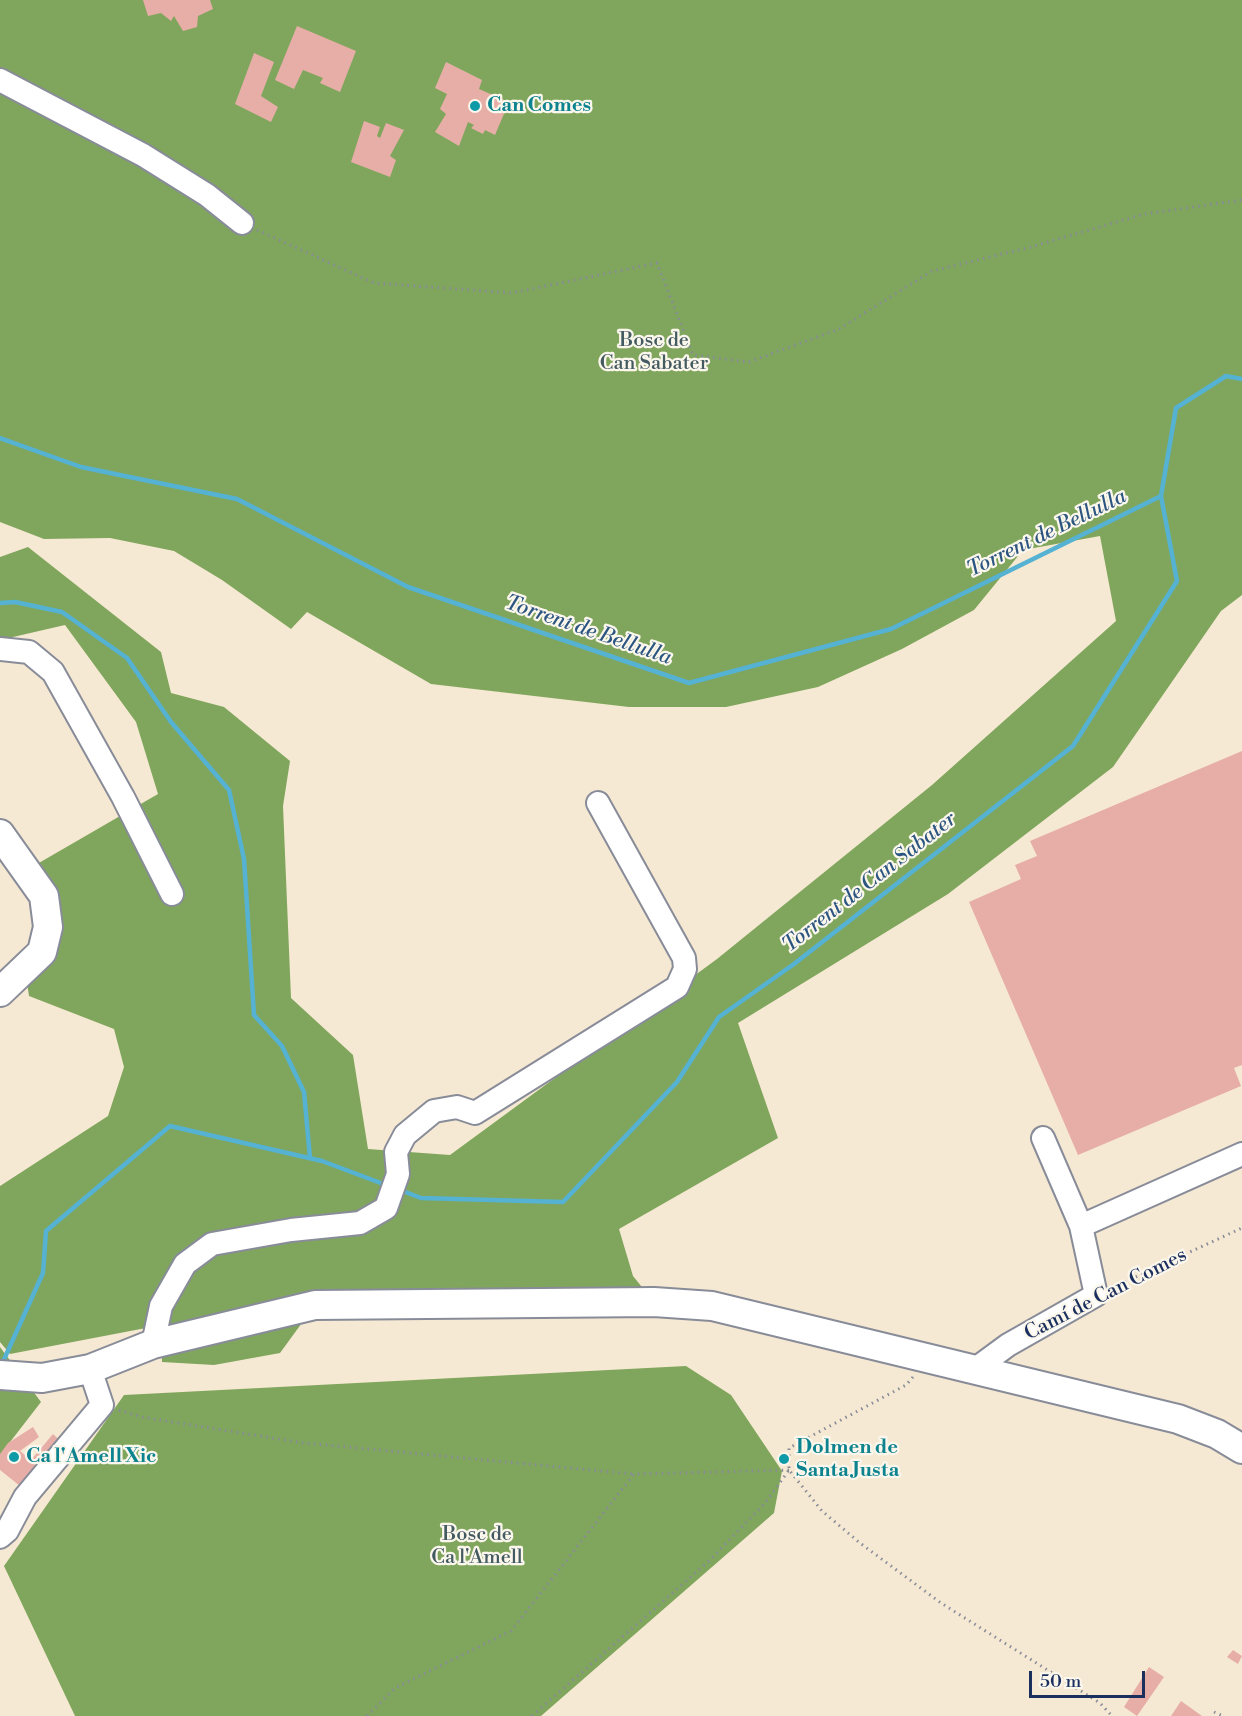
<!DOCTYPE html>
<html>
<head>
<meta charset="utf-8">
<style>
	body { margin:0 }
	#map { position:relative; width:1242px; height:1716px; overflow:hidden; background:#f6e9d3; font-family:"Libre Bodoni",serif }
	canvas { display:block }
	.scale { position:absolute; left:1029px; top:1671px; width:116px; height:27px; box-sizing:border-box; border:3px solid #1b2f5e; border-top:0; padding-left:8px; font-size:18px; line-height:21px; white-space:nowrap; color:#1b2f5e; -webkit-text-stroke:4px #fbf7ec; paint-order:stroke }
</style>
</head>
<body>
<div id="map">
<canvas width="1242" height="1716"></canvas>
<div class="scale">50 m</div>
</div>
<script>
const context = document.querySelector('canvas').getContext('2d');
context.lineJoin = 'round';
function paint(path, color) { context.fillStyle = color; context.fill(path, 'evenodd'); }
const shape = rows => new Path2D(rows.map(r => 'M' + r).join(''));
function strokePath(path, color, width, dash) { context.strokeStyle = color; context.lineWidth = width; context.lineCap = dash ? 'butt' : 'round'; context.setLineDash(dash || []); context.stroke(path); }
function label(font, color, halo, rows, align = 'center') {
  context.font = font + ' "Libre Bodoni",serif'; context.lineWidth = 4.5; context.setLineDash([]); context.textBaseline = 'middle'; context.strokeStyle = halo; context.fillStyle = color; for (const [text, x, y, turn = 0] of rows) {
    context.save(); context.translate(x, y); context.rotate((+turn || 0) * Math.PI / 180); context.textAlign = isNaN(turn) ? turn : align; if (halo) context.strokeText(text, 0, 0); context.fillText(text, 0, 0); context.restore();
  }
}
paint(shape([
	[0,0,1242,0,1242,595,1221,611,1113,767,948,894,738,1023,778,1138,619,1229,633,1276,654,1302,315,1305,280,1353,214,1365,162,1362,161,1307,146,1328,10,1354,0,1342,0,1186,108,1116,124,1067,114,1029,29,996,25,969,42,952,25,871,158,794,136,722,65,625,0,640,0,557,28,547,161,652,171,693,224,707,290,761,283,806,291,998,353,1055,368,1149,450,1155,717,959,932,785,1116,621,1100,536,1023,550,974,610,902,649,818,687,726,707,629,707,431,684,307,612,291,629,222,580,174,551,110,538,44,539,0,522],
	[0,1347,41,1402,0,1455],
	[686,1366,731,1395,782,1471,774,1513,541,1716,75,1716,4,1566,124,1395]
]), '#80a65d');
strokePath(shape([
	[0,438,81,467,237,499,408,587,689,683,891,629,1161,496],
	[0,603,15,602,62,612,127,658,171,722,229,790,244,859,254,1015,282,1046,304,1092,310,1158],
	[400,1190,421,1198,563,1202,677,1082,719,1017,794,964,1073,746,1177,581,1161,496,1176,408,1226,376,1242,379],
	[1,1366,43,1273,46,1231,170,1126,322,1161,386,1185]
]), '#55b2d3', 4.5);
paint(shape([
	[143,0,210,0,213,9,198,16,197,27,183,31,174,16,171,21,161,13,148,16],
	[297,26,356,51,340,92,320,83,323,78,303,70,294,89,275,80],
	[254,53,274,62,261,96,278,107,271,122,235,104],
	[446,62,482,80,479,89,509,102,495,135,485,130,483,134,471,128,474,125,468,122,459,146,435,132,446,114,440,109,447,94,435,88],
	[364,121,380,127,377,136,380,138,386,123,404,130,390,156,396,160,390,177,351,162],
	[1242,751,1242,1065,1234,1068,1241,1086,1078,1155,969,902,1021,879,1015,865,1037,856,1030,841],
	[33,1427,39,1437,20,1451,31,1460,53,1434,66,1446,25,1490,0,1470,0,1454,8,1443],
	[1233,1650,1242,1656,1238,1664,1227,1657],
	[1149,1667,1164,1677,1137,1716,1124,1707],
	[1181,1701,1202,1716,1171,1716]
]), '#e6aea7');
const minor = shape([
	[0,80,143,155,207,195,242,223],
	[0,649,29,652,53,672,123,797,172,894],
	[1081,1226,1242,1154],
	[153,1344,161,1306,185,1264,212,1244,291,1230,360,1223,386,1208,398,1174,396,1152,405,1135,434,1111,457,1107,475,1113,677,987,685,969,684,958,598,803],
	[974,1370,1008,1345,1096,1295,1081,1226,1043,1138],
	[0,1537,7,1531,25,1497,102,1405,90,1369]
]);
const major = shape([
	[0,834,44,896,48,927,42,952,0,992],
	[0,1375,42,1378,90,1369,153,1344,315,1305,654,1302,712,1306,1178,1419,1217,1434,1242,1449]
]);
strokePath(minor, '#888c98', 26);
strokePath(major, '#888c98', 32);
strokePath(shape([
	[257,230,374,283,512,293,657,263,693,355,749,362,839,329,932,271,1031,247,1144,214,1242,200],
	[1114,1287,1242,1228],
	[913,1377,906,1385,789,1448,789,1470,822,1511,860,1543,941,1603,1100,1703,1112,1716],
	[119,1410,141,1417,304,1443,634,1474],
	[1214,1712,1223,1716],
	[367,1716,395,1688,511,1631,634,1474,789,1470],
	[532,1716,709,1561,766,1502,789,1470]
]), '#888c98', 3, [1.5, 4.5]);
strokePath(minor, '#fff', 22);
strokePath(major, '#fff', 28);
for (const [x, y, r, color] of [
	[475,106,6,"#0f9aa8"],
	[14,1457,6,"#0f9aa8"],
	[784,1459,6,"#0f9aa8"]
]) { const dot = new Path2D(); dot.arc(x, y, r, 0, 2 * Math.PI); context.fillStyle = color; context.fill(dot); strokePath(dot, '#fbf7ec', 2); }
label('bold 20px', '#0d838f', '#fbf7ec', [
	["Can Comes",487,106],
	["Dolmen de",796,1448],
	["Santa Justa",796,1471],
	["Ca l'Amell Xic",26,1457]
], 'left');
label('20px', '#435a61', '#fbf7ec', [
	["Bosc de",654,341],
	["Can Sabater",654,364],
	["Bosc de",477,1535],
	["Ca l'Amell",477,1558]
]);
label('20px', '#1b2f5e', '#fbf7ec', [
	["Camí de Can Comes",1106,1295,-27]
]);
label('italic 21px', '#2c5681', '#fbf7ec', [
	["Torrent de Bellulla",1047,534,-26],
	["Torrent de Bellulla",588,631,19],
	["Torrent de Can Sabater",870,883,-38]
]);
</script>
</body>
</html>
